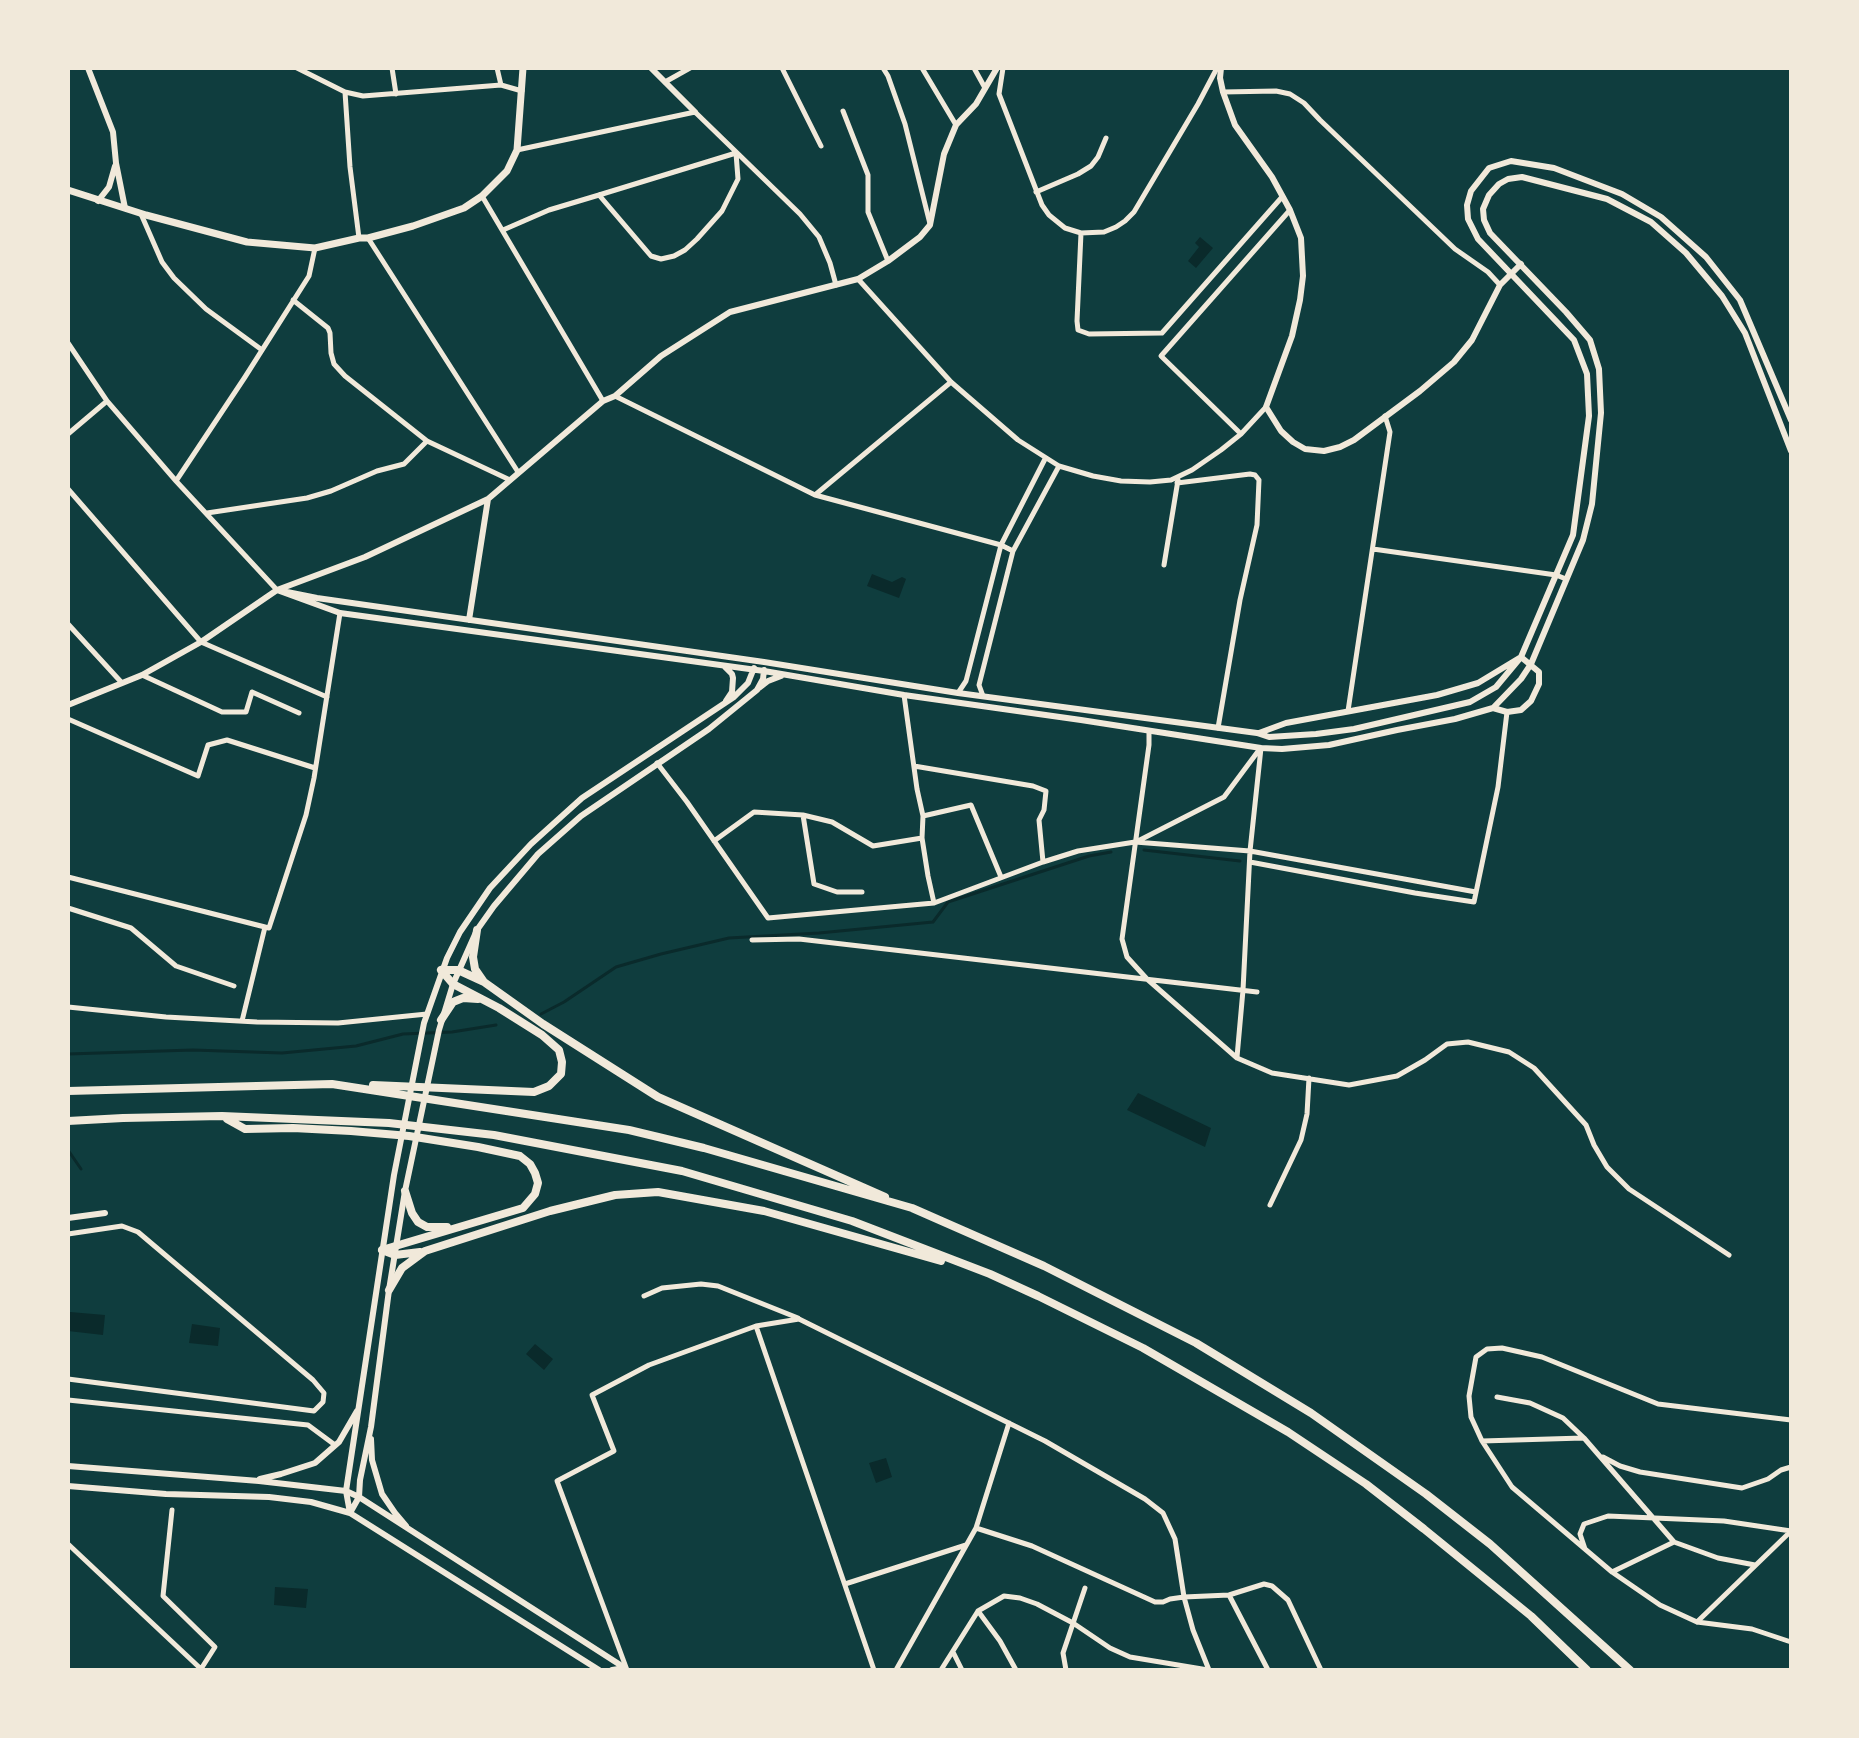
<!DOCTYPE html>
<html>
<head>
<meta charset="utf-8">
<style>
	body { margin:0 }
	#map { position:relative; width:1859px; height:1738px; overflow:hidden; background:#0f3d3e; font-family:"Roboto Condensed",sans-serif }
	canvas { display:block }
	.frame { position:absolute; inset:0; border:70px solid #f1e9da; pointer-events:none }
</style>
</head>
<body>
<div id="map">
<canvas width="1859" height="1738"></canvas>
<div class="frame"></div>
</div>
<script>
const context = document.querySelector('canvas').getContext('2d');
context.lineJoin = 'round';
function paint(path, color) { context.fillStyle = color; context.fill(path, 'evenodd'); }
const shape = rows => new Path2D(rows.map(r => 'M' + r).join(''));
function strokePath(path, color, width, dash) { context.strokeStyle = color; context.lineWidth = width; context.lineCap = dash ? 'butt' : 'round'; context.setLineDash(dash || []); context.stroke(path); }
paint(shape([
	[1200,237,1213,248,1196,268,1188,261,1199,247,1195,243],
	[872,574,892,582,902,577,906,579,899,598,867,586],
	[1138,1093,1211,1128,1205,1147,1127,1110],
	[70,1312,105,1315,103,1335,68,1331],
	[192,1324,220,1328,218,1346,189,1343],
	[535,1344,553,1359,544,1370,526,1354],
	[886,1458,892,1477,876,1483,869,1463],
	[275,1587,308,1589,306,1608,274,1605]
]), '#0a2a2b');
strokePath(shape([
	[1144,850,1240,861],
	[541,1014,564,1002,616,967,661,954,729,938,819,933,933,922,948,902,1089,856,1111,852],
	[68,1054,193,1050,282,1053,356,1046,403,1034,452,1032,496,1025],
	[68,1150,81,1169]
]), '#0a2a2b', 3);
strokePath(shape([
	[297,68,345,92,363,96,501,85,522,91],
	[392,68,396,94],
	[497,68,501,85],
	[782,68,821,146],
	[883,68,888,76,905,124,930,224],
	[922,68,956,125],
	[974,68,985,88],
	[1003,68,999,94,1042,205,1049,215,1065,228,1081,233,1104,232,1116,227,1125,221,1134,212,1198,104,1217,68],
	[665,82,690,68],
	[345,92,350,167,359,238],
	[1223,92,1276,91,1290,94,1304,103,1320,120,1455,249,1488,272,1500,285],
	[843,111,868,175,868,212,888,261],
	[517,150,695,112,800,214,819,237,830,263,836,285],
	[1036,192,1078,174,1091,166,1098,157,1106,138],
	[482,196,603,401],
	[141,214,162,262,174,278,206,309,262,350],
	[503,230,549,210,599,195,736,153,738,179,722,211,697,239,685,250,674,256,661,259,651,256,599,195],
	[1081,233,1077,321,1078,330,1089,334,1162,333,1282,197],
	[368,238,518,472],
	[858,279,951,382,1018,440,1059,466,1093,476,1121,481,1150,482,1171,480,1192,470,1221,450,1241,434,1266,407],
	[293,300,328,328,330,333,331,353,334,364,345,376,427,441,510,480],
	[68,343,107,401,176,481,277,590],
	[615,396,815,495,951,382],
	[68,434,107,401],
	[1241,434,1161,356,1290,210],
	[176,481,245,377,309,276,315,248],
	[1177,483,1250,474,1255,475,1259,480,1257,525,1240,600,1218,728],
	[68,489,201,642,327,697],
	[815,495,1001,545,1013,551],
	[207,513,307,498,331,491,377,471,404,464,427,441],
	[1373,549,1556,575,1566,579],
	[1164,565,1178,480],
	[68,624,122,683],
	[142,675,222,712,246,712,252,692,299,713],
	[958,693,966,681,1001,545,1045,459],
	[904,695,917,789,923,816,922,838,928,876,934,903],
	[983,696,979,685,1013,551,1059,466],
	[1348,711,1390,432,1385,416],
	[68,719,198,776,208,745,227,740,315,768],
	[1149,731,1149,745,1122,939,1127,957,1147,979,1237,1058,1272,1073,1349,1085,1397,1076,1425,1060,1447,1044,1468,1042,1509,1052,1534,1068,1586,1125,1594,1145,1607,1167,1629,1189,1729,1255],
	[657,763,687,802,768,918,934,903,1043,862,1078,851,1135,842,1250,851,1476,892],
	[914,766,1033,786,1046,791,1044,810,1039,820,1043,862],
	[803,815,832,822,873,846,922,838],
	[923,816,971,805,1001,877],
	[714,841,754,812,803,815,814,884,837,892,862,892],
	[1136,842,1224,797,1259,750],
	[1250,862,1415,893,1474,902,1498,787,1507,712],
	[68,877,265,927],
	[68,908,131,928,176,966,234,986],
	[265,927,269,928,306,815,314,778,340,613],
	[752,940,799,939,1257,992],
	[68,1007,166,1017,257,1022,338,1023,427,1014],
	[242,1021,265,927],
	[1237,1057,1243,990,1250,851,1261,748],
	[1270,1205,1301,1140,1307,1114,1309,1078],
	[68,1234,122,1226,138,1232,313,1380,324,1393,323,1402,314,1411,68,1379],
	[644,1296,662,1288,701,1284,718,1286,798,1318],
	[756,1326,874,1670],
	[1497,1397,1530,1403,1563,1418,1584,1438,1674,1542,1718,1558,1755,1565],
	[68,1400,308,1425,335,1445],
	[1791,1420,1658,1404,1542,1357,1502,1348,1487,1349,1476,1357,1469,1396,1471,1417,1482,1441,1512,1487,1612,1572,1660,1605,1697,1622,1752,1629,1791,1642],
	[1482,1441,1583,1438],
	[1603,1457,1620,1466,1640,1472,1742,1488,1768,1479,1781,1470,1791,1467],
	[172,1510,163,1596,215,1647,201,1669],
	[976,1528,1032,1546,1155,1602,1163,1602,1170,1599,1184,1597,1229,1595,1264,1584,1272,1586,1288,1600,1321,1670],
	[68,1544,201,1669],
	[1585,1549,1580,1534,1584,1524,1608,1516,1724,1521,1791,1531],
	[1612,1572,1674,1542],
	[845,1584,966,1545],
	[1229,1595,1268,1670],
	[978,1611,1000,1641,1016,1670],
	[1697,1622,1790,1532],
	[953,1652,962,1670],
	[627,1670,557,1481,614,1451,592,1395,649,1365,756,1326,799,1319,1045,1441,1145,1499,1163,1513,1175,1539,1184,1597,1193,1630,1209,1670],
	[896,1670,976,1528,1009,1423],
	[941,1670,978,1611,1004,1596,1020,1598,1037,1604,1073,1623,1110,1648,1130,1657,1208,1670],
	[1066,1670,1063,1653,1085,1588]
]), '#f1e9da', 5);
strokePath(shape([
	[88,68,113,132,116,163,125,208],
	[651,68,695,112],
	[1221,68,1220,78,1223,92,1235,125,1272,177,1290,210,1301,238,1303,276,1300,300,1292,336,1266,407,1281,431,1293,442,1305,449,1324,451,1340,447,1354,440,1420,391,1454,362,1472,340,1500,285,1521,264],
	[98,201,109,187,115,166],
	[277,590,317,598,764,662,958,693,1257,733,1269,737,1316,734,1354,729,1470,702,1496,687,1521,657,1539,672,1539,684,1531,701,1521,710,1507,712,1493,708,1455,719,1397,730,1329,745,1282,749,1261,748,1081,720,904,695,764,671,340,613,277,590],
	[469,620,488,499],
	[724,666,732,674,733,678,732,692,726,701],
	[759,688,768,681,781,676],
	[68,705,142,675,201,642,277,590,365,557,488,499,603,401,615,396,661,356,730,312,858,279,888,261,920,237,930,225,944,154,956,125,976,104,997,68],
	[1493,708,1521,679,1531,664,1583,540,1592,504,1601,413,1599,369,1590,340,1566,312,1490,233,1484,220,1483,209,1489,195,1499,184,1508,179,1522,177,1607,199,1651,222,1686,253,1722,296,1745,333,1791,451],
	[1259,733,1286,723,1437,695,1478,683,1521,657,1573,535,1589,416,1587,374,1574,340,1478,239,1468,219,1467,205,1471,191,1489,168,1511,161,1554,168,1622,194,1661,217,1706,257,1740,300,1791,420],
	[68,1218,105,1213],
	[371,1439,372,1460,382,1494,395,1513,406,1526],
	[68,1466,259,1481,346,1491,359,1497,625,1668],
	[260,1479,281,1474,315,1463,339,1442,357,1411],
	[68,1486,166,1494,269,1497,311,1502,350,1513,599,1670],
	[350,1513,346,1491,394,1175,424,1023,447,958,460,932,490,888,531,844,582,798,734,697,748,683,754,668],
	[350,1513,359,1497,360,1480,371,1427,389,1290,405,1191,439,1030,453,984,477,930,494,906,538,854,581,816,709,729,757,690,763,679,764,670],
	[612,1670,625,1668]
]), '#f1e9da', 6);
strokePath(shape([
	[68,190,146,215,247,242,315,248,359,238,368,238,413,226,464,208,482,196,507,171,517,150,523,68]
]), '#f1e9da', 7);
strokePath(shape([
	[477,930,473,957,475,969,484,982,543,1024,658,1097,885,1197],
	[441,970,458,970,482,981],
	[441,1020,453,1002,463,998,478,999],
	[373,1085,534,1092,549,1086,561,1074,562,1062,559,1050,542,1035,499,1008,453,984,441,970],
	[68,1091,332,1084,629,1130,704,1148,912,1208,1044,1266,1196,1343,1311,1413,1426,1494,1490,1544,1630,1670],
	[227,1119,245,1129,293,1128,351,1131,409,1136,478,1147,520,1156,530,1164,535,1173,538,1183,535,1194,523,1208,382,1250],
	[68,1121,123,1118,222,1116,389,1123,494,1135,682,1171,852,1221,990,1274,1038,1296,1143,1348,1288,1432,1366,1484,1424,1529,1531,1616,1587,1670],
	[405,1191,412,1213,418,1222,427,1227,447,1227],
	[382,1250,395,1255,420,1252],
	[389,1290,402,1268,425,1251,550,1211,615,1195,658,1192,764,1211,941,1261]
]), '#f1e9da', 8);
</script>
</body>
</html>
